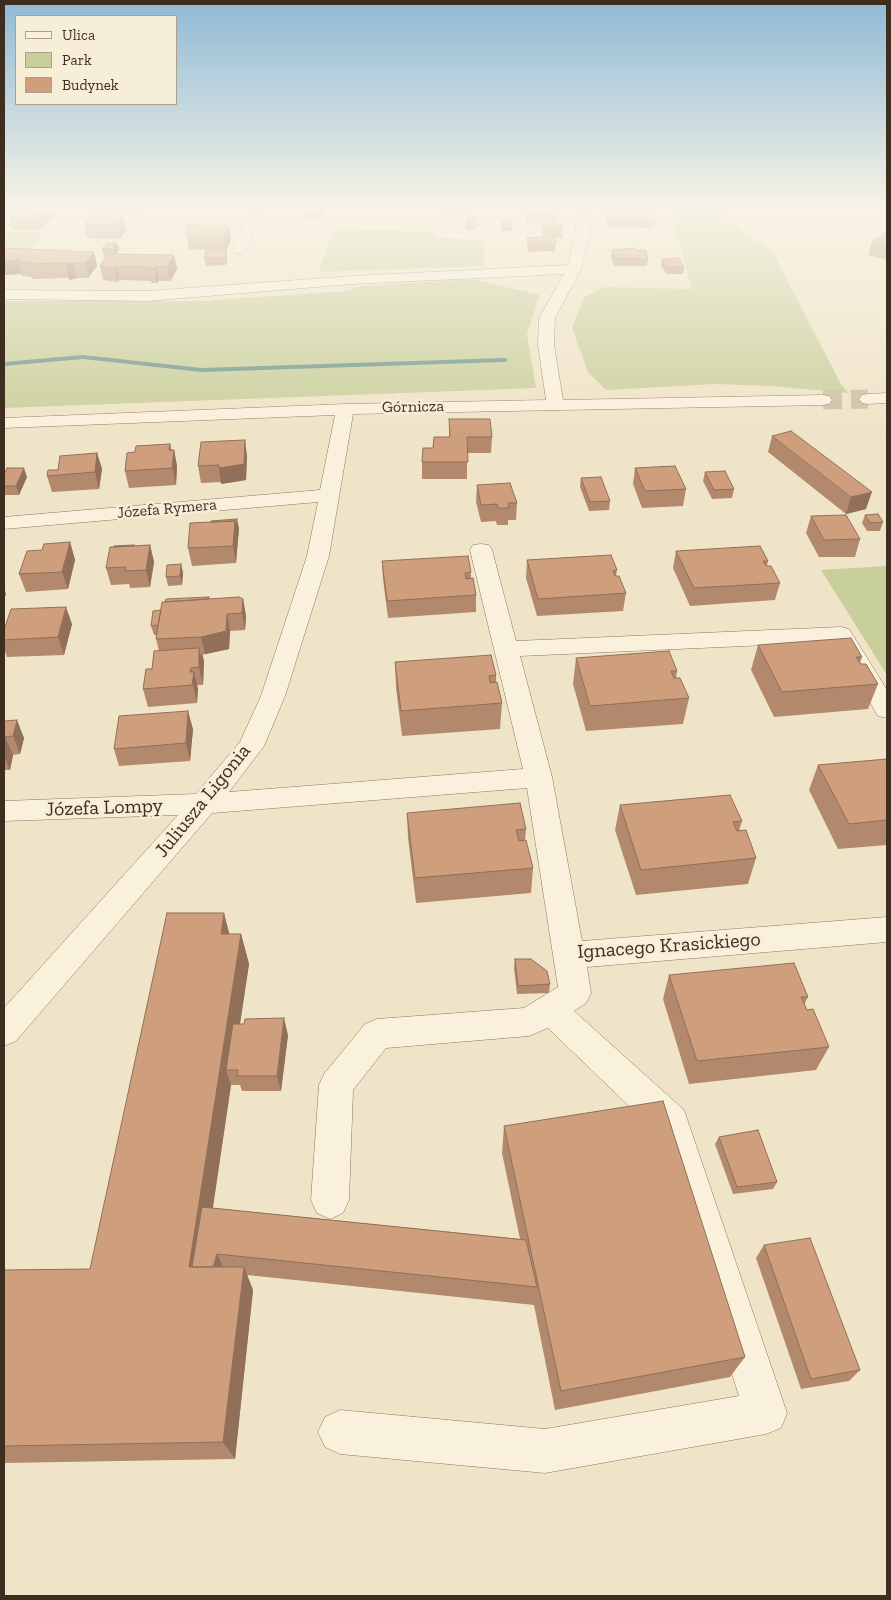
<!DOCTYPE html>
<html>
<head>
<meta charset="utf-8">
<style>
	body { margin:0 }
	#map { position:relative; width:891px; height:1600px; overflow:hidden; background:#f0e4c8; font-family:"Zilla Slab",serif }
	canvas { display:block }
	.frame { position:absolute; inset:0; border:5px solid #3d2e20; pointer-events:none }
	.legend { position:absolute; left:15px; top:15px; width:162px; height:90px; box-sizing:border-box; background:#f7eed8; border:1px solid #ada18e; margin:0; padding:6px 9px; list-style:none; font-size:15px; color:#3d2e20 }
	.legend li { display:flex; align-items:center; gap:10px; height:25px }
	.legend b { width:25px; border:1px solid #ada18e }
</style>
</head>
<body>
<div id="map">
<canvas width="891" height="1600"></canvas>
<div class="frame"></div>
<ul class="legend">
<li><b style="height:6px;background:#faf1dc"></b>Ulica</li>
<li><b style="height:14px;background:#c9cf9b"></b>Park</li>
<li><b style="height:14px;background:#cf9f7d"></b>Budynek</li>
</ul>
</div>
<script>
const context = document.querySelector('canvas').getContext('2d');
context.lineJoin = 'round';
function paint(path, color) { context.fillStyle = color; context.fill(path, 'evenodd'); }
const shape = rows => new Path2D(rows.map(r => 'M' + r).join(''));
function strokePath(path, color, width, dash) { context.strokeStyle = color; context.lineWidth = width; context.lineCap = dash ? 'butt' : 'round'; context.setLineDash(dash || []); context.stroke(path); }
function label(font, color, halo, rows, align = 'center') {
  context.font = font + ' "Zilla Slab",serif'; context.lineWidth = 5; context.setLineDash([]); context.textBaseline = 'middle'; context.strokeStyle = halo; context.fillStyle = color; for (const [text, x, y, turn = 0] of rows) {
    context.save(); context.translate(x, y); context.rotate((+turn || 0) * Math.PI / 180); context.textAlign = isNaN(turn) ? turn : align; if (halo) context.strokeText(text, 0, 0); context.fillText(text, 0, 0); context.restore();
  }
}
paint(shape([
	[670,210,721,210,745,234,772,251,842,386,849,393,770,386,715,384,606,390,588,372,572,328,584,297,604,287,692,289],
	[334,229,435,231,435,238,484,239,484,266,319,272],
	[8,233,43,233,27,254,4,253,4,239],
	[473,279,540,295,527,334,536,388,4,408,4,301,200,301,347,291,361,286],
	[887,566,887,675,821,570]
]), '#c9cf9b');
paint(shape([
	[83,355,201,368,505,358,508,360,505,362,201,372,83,359,4,366,4,362,83,355]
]), '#6f938a');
strokePath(shape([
	[823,400,868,399]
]), '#ccc0a6', 19, [19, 9]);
const minor = shape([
	[251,210,263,210,246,250,239,254,234,253,232,250,251,210],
	[576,210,588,210,590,231,581,269,555,318,554,345,563,400,823,395,829,396,832,400,829,404,823,405,353,414,329,556,285,696,264,746,229,792,523,769,470,550,473,545,481,544,489,545,492,550,516,641,841,627,849,629,887,690,887,718,878,716,834,642,520,656,552,777,582,941,887,917,887,942,587,967,591,993,586,1003,574,1011,684,1110,787,1413,781,1428,766,1434,545,1473,340,1454,325,1447,318,1432,325,1417,340,1410,545,1429,739,1396,656,1132,548,1028,529,1036,386,1048,353,1090,349,1200,343,1213,330,1219,317,1213,311,1200,319,1085,324,1074,365,1024,377,1019,524,1008,558,987,527,788,212,813,16,1041,4,1046,4,1008,178,815,4,821,4,801,196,794,240,742,261,696,307,556,318,502,4,529,4,517,320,490,335,415,4,428,4,418,345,404,546,400,538,345,539,318,564,274,353,284,147,301,4,299,4,290,147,291,353,276,568,265,576,231,576,210],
	[887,393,887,403,868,404,862,403,859,399,862,395,868,394,887,393]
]);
strokePath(minor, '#8d765c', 1);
paint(minor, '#faf1dc');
paint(shape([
	[15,210,58,210,40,230,13,230,9,217],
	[105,210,139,210,137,214,105,213],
	[323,210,323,213,321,219,304,218,303,211],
	[444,210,474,210,473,212,444,212],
	[527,210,557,216,557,223,526,223],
	[607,210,655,221,654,228,607,227,606,216],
	[123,216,126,230,120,239,87,238,84,225],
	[476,217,476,230,466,230,466,223],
	[501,219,512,224,512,231,501,231],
	[543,225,562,231,562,238,556,238,555,251,528,252,527,238,542,237],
	[229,226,231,239,226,251,227,258,226,265,206,266,204,258,218,251,189,249,186,235],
	[887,233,887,260,868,255,872,241],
	[117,243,119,250,116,254,174,255,177,269,170,281,159,281,157,283,151,283,151,281,119,280,118,282,103,280,100,266,106,256,104,256,102,249],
	[4,248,97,266,88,278,77,278,69,280,69,278,32,279,31,277,22,276,21,274,5,275,5,273,4,273],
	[612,250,635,250,648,259,647,266,614,266,611,258],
	[662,259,684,267,683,274,666,274,661,266],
	[449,419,492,437,491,453,467,453,467,479,422,479,422,462,433,448,449,437],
	[772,436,866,509,846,514,768,452],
	[170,444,171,450,174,450,177,466,176,485,129,488,125,471,135,452],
	[97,453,102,469,99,489,52,492,47,476,58,470],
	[247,456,246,480,221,484,221,482,201,483,198,466],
	[635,468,686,489,683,506,642,508,633,484],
	[705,472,734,489,732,498,712,499,703,481],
	[4,473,27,477,19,495,4,495],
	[581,478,610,501,609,510,589,511,580,487],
	[477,485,517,503,516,520,508,520,508,525,497,525,496,521,481,522,476,502],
	[865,515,883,522,880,531,867,531,862,523],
	[811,516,860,539,855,557,819,557,806,533],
	[239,528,236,563,192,566,188,548],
	[70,542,75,560,68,589,26,592,19,574,42,550],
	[150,545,154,562,150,587,130,588,129,584,111,585,106,568,135,546],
	[676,551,768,561,767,566,780,583,775,600,690,606,673,568],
	[527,560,617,570,616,576,626,593,623,611,537,616,526,578],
	[382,561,471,572,471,578,476,595,476,612,388,618,383,579],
	[181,564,183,573,182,585,168,586,166,577],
	[209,597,209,599,243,599,246,616,245,630,230,631,229,649,202,655,204,661,203,685,197,685,198,689,197,703,148,707,143,689,159,651,156,639,157,635,154,635,151,626,161,610],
	[72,624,64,655,7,657,4,648,4,630],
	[758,645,862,657,860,663,878,684,868,709,774,717,751,670],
	[576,658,677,671,676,678,689,698,683,724,586,731,573,684],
	[395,662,496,675,496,682,502,703,500,729,402,736,396,688],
	[4,721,24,738,20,754,13,755,10,770,4,770],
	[193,729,190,761,119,766,114,749],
	[887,759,887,845,838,849,809,790,818,765],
	[620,805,742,821,739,831,756,858,748,884,636,895,615,830],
	[407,813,526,829,525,840,533,868,531,893,416,903,408,838],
	[229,934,241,934,249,964,240,1024,288,1035,281,1091,242,1091,240,1085,231,1085,213,1208,520,1239,502,1153,504,1126,745,1357,730,1377,555,1410,534,1305,247,1275,253,1290,235,1459,4,1463,4,1270,90,1269],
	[515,959,550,984,549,993,517,994,514,968],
	[669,975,808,997,804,1005,829,1047,816,1070,689,1084,663,999],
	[719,1137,777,1182,773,1189,733,1194,715,1144],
	[764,1245,860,1370,849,1381,801,1389,756,1258]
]), '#b2896c');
paint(shape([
	[43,210,58,210,40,230,37,217],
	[322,210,323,210,323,213,321,219,321,212],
	[123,216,126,230,120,239,117,225],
	[229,226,231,239,226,251,224,237],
	[117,243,119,250,114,256,113,249],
	[226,250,227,258,226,265,225,258],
	[94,252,97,266,88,278,85,264],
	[174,255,177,269,170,281,167,267],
	[20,259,18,262,21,274,5,275,4,269,4,261],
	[73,263,77,278,69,280,66,265],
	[116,266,119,280,118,282,114,268],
	[156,267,159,281,157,283,154,269],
	[245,440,247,456,246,480,221,484,219,468],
	[170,444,173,460,174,450,177,466,176,485,169,450],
	[97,453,102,469,99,489,95,472],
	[24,468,27,477,19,495,16,486],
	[872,492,866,509,846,514,851,497],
	[237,519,239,528,236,563,233,546,235,521],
	[70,542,75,560,68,589,62,572],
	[150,545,154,562,150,587,146,570],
	[181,564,183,573,182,585,180,576],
	[4,588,6,594,4,600],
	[243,599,246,616,245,630,242,613],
	[66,607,72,624,64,655,58,637],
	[227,614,230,631,229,649,205,654,201,637],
	[199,648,201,657,202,652,204,661,203,685,199,667],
	[191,668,193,678,194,672,198,689,197,703,190,672],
	[188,711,193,729,190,761,186,743],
	[17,720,24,738,20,754,13,736],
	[5,737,13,755,10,770,4,756,4,744],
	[224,913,232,944,221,934],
	[241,934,249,964,233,1070,226,1070,231,1085,203,1272,189,1267],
	[284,1018,288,1035,281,1091,277,1076],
	[217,1254,226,1273,212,1272],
	[244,1267,253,1290,235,1459,223,1442]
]), '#916f58');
const building = shape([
	[15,210,43,210,37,217,9,217,15,210],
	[304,210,322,210,321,212,303,211,304,210],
	[527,210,557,211,557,216,527,216,527,210],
	[607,210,653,210,655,221,608,220,607,210],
	[92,215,123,216,117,225,84,225,92,215],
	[466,217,476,217,476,223,466,223,466,217],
	[501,219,512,219,512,224,501,224,501,219],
	[188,225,229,226,224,237,186,235,188,225],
	[543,225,562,225,562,231,543,230,543,225],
	[886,232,887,233,887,245,872,241,886,232],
	[556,236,556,244,528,244,527,238,556,236],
	[107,243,117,243,113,249,102,249,107,243],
	[4,248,94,252,85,264,73,263,66,265,68,263,28,264,29,262,18,262,20,259,4,261,4,248],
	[634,248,635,250,645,250,648,259,615,259,612,250,634,248],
	[226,250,225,258,204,258,206,251,226,250],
	[108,254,174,255,167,267,156,267,154,269,148,269,150,267,116,266,114,268,100,266,108,254],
	[679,258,684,267,667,267,662,259,679,258],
	[449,419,490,419,492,437,467,437,468,462,422,462,423,448,433,448,434,437,450,437,449,419],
	[791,431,872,492,851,497,772,436,791,431],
	[245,440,244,464,219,468,219,465,198,466,201,442,245,440],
	[170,444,169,450,174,450,172,468,125,471,127,453,135,452,136,446,170,444],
	[97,453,95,472,47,476,48,470,58,470,60,456,97,453],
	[675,466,686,489,645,491,635,468,675,466],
	[7,468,24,468,16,486,4,486,4,473,5,473,7,468],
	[725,471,734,489,714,490,705,472,725,471],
	[601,477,610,501,590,502,581,478,601,477],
	[510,483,517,503,508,503,509,508,498,508,497,504,481,505,477,485,510,483],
	[878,514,883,522,870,523,865,515,878,514],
	[846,515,860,539,824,540,811,516,846,515],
	[237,519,236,529,235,521,211,522,211,521,237,519],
	[235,521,233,546,188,548,190,523,235,521],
	[70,542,62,572,19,574,27,551,42,550,44,544,70,542],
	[134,545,134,546,114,547,114,546,134,545],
	[150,545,146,570,125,571,126,567,106,568,110,547,150,545],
	[760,546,768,561,763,561,766,566,771,566,780,583,694,588,676,551,760,546],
	[611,555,617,570,613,571,615,576,619,576,626,593,538,599,527,560,611,555],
	[468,556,471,572,465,573,466,579,473,578,476,595,387,601,382,561,468,556],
	[181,564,180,576,166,577,167,565,181,564],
	[209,597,208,599,165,602,166,599,209,597],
	[239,597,243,599,242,613,227,614,226,631,201,637,156,639,162,602,239,597],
	[66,607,58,637,4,640,4,630,11,609,66,607],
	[161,610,158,625,151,626,153,611,161,610],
	[851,638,862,657,856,657,861,664,866,664,878,684,782,692,758,645,851,638],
	[199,648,199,667,191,668,190,672,194,672,192,685,143,689,146,669,152,669,154,651,199,648],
	[669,651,677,671,671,671,674,678,680,678,689,698,590,706,576,658,669,651],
	[491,655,496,675,489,676,490,683,497,682,502,703,401,711,395,662,491,655],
	[188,711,186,743,114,749,119,716,188,711],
	[17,720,13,736,5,737,4,744,4,721,17,720],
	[887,759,887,820,849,824,818,765,887,759],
	[730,795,742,821,733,822,737,831,746,830,756,858,641,870,620,805,730,795],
	[520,803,526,829,516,830,519,841,526,840,533,868,415,878,407,813,520,803],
	[167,913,224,913,221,934,241,934,189,1267,244,1267,223,1442,4,1446,4,1270,90,1269,167,913],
	[515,959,531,959,547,971,550,984,518,986,515,959],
	[794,963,808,997,801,997,807,1010,813,1009,829,1047,697,1061,669,975,794,963],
	[284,1018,277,1076,237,1076,238,1070,226,1070,233,1024,244,1024,245,1019,284,1018],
	[663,1101,745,1357,561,1391,504,1126,663,1101],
	[758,1130,777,1182,737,1187,719,1137,758,1130],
	[202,1207,526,1240,537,1287,217,1254,213,1267,192,1267,202,1207],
	[810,1238,860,1370,811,1379,764,1245,810,1238]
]);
paint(building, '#cf9f7d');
strokePath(building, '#916f58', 1);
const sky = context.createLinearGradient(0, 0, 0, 434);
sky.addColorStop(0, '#8fbad6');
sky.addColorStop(0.48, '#f8f3e6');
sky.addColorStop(1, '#f8f3e600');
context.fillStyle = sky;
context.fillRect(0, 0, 891, 434);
label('16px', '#3d2e20', '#f7eed8', [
	["Górnicza",413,407,-1],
	["Józefa Rymera",167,509,-5]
]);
label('20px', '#3d2e20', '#f7eed8', [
	["Juliusza Ligonia",203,801,-51],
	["Józefa Lompy",104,808,-2],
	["Ignacego Krasickiego",669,946,-4]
]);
</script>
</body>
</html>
